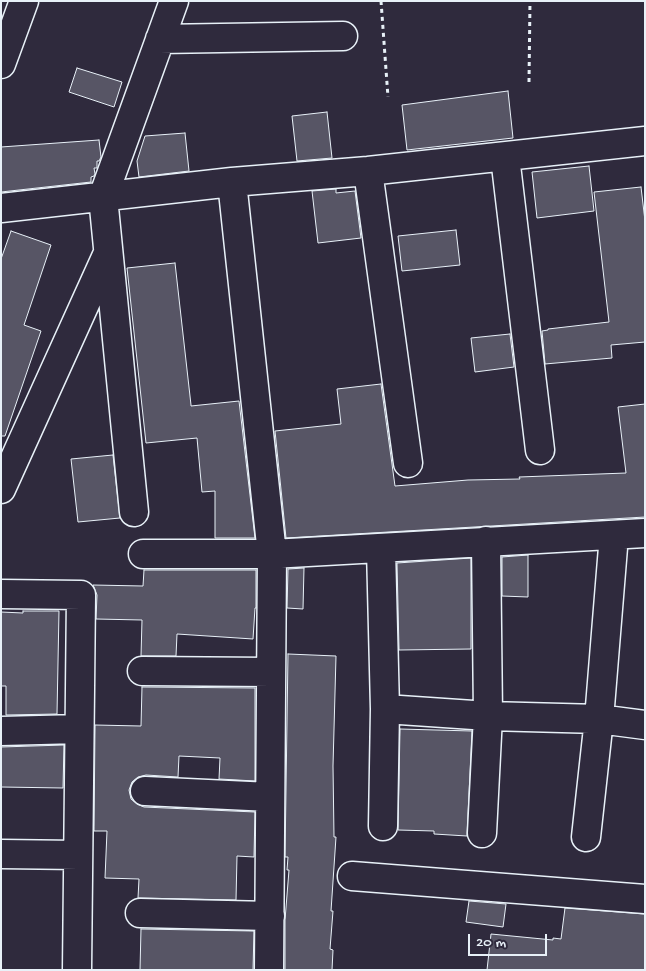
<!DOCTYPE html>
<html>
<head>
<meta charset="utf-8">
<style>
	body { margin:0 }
	#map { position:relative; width:646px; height:971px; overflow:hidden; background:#2f2a3d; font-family:"Gochi Hand",sans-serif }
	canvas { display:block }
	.frame { position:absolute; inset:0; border:2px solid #e8f1f8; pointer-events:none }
	.scale { position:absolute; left:468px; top:934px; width:79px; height:22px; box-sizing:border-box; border:2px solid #e8f1f8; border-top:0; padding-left:6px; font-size:15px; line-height:18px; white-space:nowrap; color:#e8f1f8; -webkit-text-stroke:4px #2f2a3d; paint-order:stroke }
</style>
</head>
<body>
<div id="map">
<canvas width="646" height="971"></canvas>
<div class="frame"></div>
<div class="scale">20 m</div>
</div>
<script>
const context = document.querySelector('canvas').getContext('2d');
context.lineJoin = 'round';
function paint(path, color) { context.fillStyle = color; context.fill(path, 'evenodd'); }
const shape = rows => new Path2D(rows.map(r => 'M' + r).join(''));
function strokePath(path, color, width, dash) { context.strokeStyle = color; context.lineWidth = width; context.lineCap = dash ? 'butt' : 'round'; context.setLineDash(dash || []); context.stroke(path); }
const building = shape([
	[77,68,122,82,114,107,69,92,77,68],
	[508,91,513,138,407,150,402,105,508,91],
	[327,112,332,158,297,161,292,116,327,112],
	[185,133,189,171,139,177,137,161,145,136,185,133],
	[99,140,101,157,99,161,97,161,97,168,94,168,95,174,94,176,91,177,91,182,1,192,1,147,99,140],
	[589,166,594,211,537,218,532,172,589,166],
	[641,187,645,221,645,342,611,345,612,358,545,364,542,331,548,330,548,329,609,322,594,192,641,187],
	[336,189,336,193,355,191,361,238,318,243,312,191,336,189],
	[456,230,460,265,402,271,398,236,456,230],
	[11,231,51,245,24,325,41,331,5,436,1,436,1,259,11,231],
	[175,263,191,405,191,406,239,401,255,538,215,538,215,491,202,492,197,438,146,443,127,268,175,263],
	[510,334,514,367,475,372,471,338,510,334],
	[381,384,395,486,468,480,520,479,519,477,626,473,618,407,645,404,645,517,286,538,275,431,341,424,337,389,381,384],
	[113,455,120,518,78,522,71,459,113,455],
	[528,555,528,597,502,596,502,557,528,555],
	[471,558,471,649,399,650,397,563,471,558],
	[304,568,303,609,287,608,288,569,304,568],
	[144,570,256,570,256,608,255,608,253,639,177,634,176,656,141,656,142,620,96,619,97,595,93,585,143,586,144,570],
	[23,611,59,611,57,714,6,715,6,686,1,686,1,612,23,613,23,611],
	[288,654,336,656,333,766,334,837,336,837,331,911,333,911,330,949,333,950,332,970,285,970,285,920,289,870,287,870,288,857,285,857,288,654],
	[142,687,255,688,255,781,219,779,220,758,179,756,178,777,146,775,138,777,132,782,129,790,131,799,137,804,144,807,255,812,254,857,237,856,236,900,138,898,139,879,105,878,107,831,94,831,95,725,141,726,142,687],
	[400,729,472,731,467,836,434,834,434,831,398,830,400,729],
	[64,745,63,788,1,787,1,747,64,745],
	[469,901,506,904,503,927,466,922,469,901],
	[565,908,645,914,645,970,487,970,491,934,553,940,553,938,561,939,565,908],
	[141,929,254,931,253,970,140,970,141,929]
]);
paint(building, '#575565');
strokePath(building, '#e8f1f8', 1);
const minor = shape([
	[160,39,343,36],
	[1,64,24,1],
	[505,157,540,450],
	[368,171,408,463],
	[232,182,368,171,645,141],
	[1,208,232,182,272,554,269,970],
	[1,489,108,253],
	[134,512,103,197,174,1],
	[381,549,385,709,383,826],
	[143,554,272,554,645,533],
	[1,594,81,595,77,970],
	[142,671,271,672],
	[385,709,488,716,599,719,645,725],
	[1,731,79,729],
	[145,791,270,797],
	[482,833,488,716,486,541],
	[586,837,599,719,614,535],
	[1,854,78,855],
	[352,876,645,899],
	[140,913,270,916]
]);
strokePath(minor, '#e8f1f8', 31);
strokePath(shape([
	[381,1,388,97],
	[529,82,530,1]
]), '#e8f1f8', 3, [4, 4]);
strokePath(minor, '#2f2a3d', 28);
</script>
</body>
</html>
